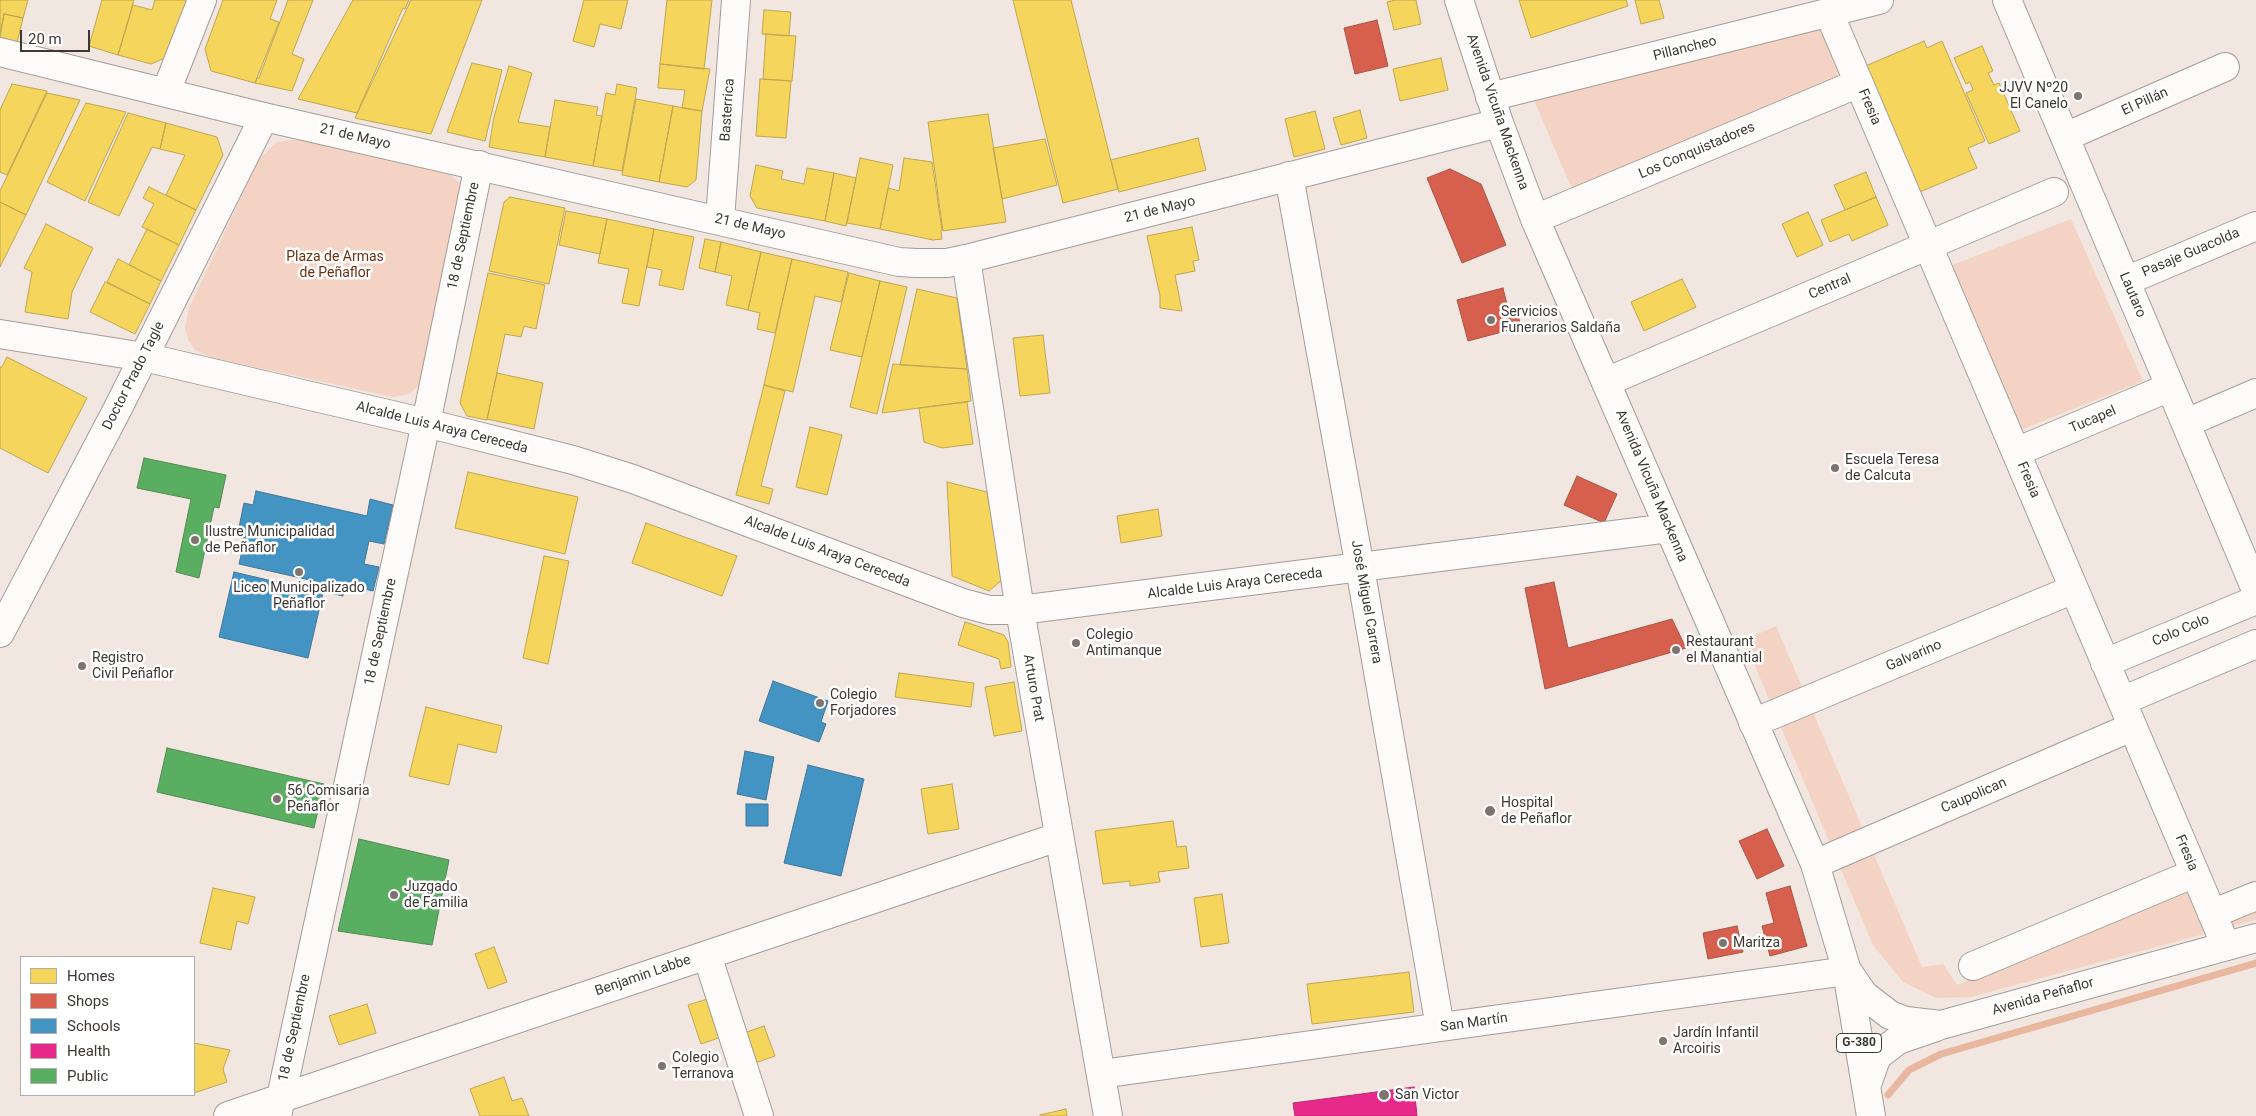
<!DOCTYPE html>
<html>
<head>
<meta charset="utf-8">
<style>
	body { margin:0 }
	#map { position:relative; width:2256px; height:1116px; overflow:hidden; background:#f1e6e0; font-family:Roboto,sans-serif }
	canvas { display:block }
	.legend { position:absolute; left:20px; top:956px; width:175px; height:140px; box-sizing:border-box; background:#fff; border:1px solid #b2afad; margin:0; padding:6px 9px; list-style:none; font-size:15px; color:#3f3733 }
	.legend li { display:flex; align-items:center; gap:10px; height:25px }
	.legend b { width:25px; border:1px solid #b2afad }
	.scale { position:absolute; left:20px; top:30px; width:70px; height:22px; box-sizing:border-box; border:2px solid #3f3733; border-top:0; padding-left:6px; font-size:15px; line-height:18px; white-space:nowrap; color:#3f3733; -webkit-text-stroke:4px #fff; paint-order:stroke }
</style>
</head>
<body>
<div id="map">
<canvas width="2256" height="1116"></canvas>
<ul class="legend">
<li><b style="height:14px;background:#f6d55c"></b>Homes</li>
<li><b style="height:14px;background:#d6604d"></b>Shops</li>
<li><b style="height:14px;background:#4393c3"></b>Schools</li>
<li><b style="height:14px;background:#e7298a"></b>Health</li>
<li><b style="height:14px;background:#5aae61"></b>Public</li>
</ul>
<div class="scale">20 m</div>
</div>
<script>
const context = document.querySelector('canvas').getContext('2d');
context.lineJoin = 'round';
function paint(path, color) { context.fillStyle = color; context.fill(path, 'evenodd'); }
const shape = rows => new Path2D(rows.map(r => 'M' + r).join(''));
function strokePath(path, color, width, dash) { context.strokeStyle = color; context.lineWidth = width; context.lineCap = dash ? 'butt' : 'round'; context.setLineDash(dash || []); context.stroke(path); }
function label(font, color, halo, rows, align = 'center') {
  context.font = font + ' Roboto,sans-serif'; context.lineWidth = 5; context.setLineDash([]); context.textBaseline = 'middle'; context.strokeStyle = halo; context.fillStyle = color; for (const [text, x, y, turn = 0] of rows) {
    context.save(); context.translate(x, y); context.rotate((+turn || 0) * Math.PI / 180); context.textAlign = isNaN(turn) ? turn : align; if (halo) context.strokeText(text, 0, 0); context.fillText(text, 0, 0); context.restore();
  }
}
paint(shape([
	[1820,27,1841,82,1574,194,1534,100],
	[291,140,307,140,450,175,459,182,464,191,423,382,409,394,393,397,213,358,195,350,188,340,185,328,189,308,259,159,277,142],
	[2071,219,2143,381,2018,431,1950,266],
	[1776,626,1922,967,1943,964,1957,985,2187,892,2200,922,2256,902,2256,920,1971,997,1936,998,1903,982,1873,945,1744,640]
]), '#f4d3c4');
const homes = shape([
	[0,0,28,0,23,18,4,14,0,34,0,0],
	[102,0,134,0,118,55,89,46,102,0],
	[155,0,188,0,167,57,151,64,118,55,133,5,152,10,155,0],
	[223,0,277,0,270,19,279,22,255,83,211,71,205,49,223,0],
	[288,0,313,0,292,54,304,59,292,91,255,83,257,78,259,78,288,0],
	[353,0,409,0,405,9,403,8,357,113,298,99,353,0],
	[411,0,482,0,431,134,355,118,411,0],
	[584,0,628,0,621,29,600,24,594,47,573,41,584,0],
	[667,0,712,0,704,69,660,64,667,0],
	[1013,0,1071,0,1118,189,1063,203,1013,0],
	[1395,0,1416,0,1421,24,1394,30,1387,2,1395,0],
	[1519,0,1626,0,1628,6,1531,38,1519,0],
	[1635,0,1659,0,1664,18,1641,24,1635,0],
	[764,10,791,12,789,36,762,34,764,10],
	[4,14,23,18,17,43,0,38,4,14],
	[766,34,796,36,792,81,763,79,766,34],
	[1924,41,1927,48,1942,41,1985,141,1968,148,1977,168,1915,194,1861,68,1924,41],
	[1982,46,1993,71,1988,73,1994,85,1999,83,2020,131,1989,144,1966,93,1973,90,1970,82,1966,84,1954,58,1982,46],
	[1441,58,1448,90,1400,101,1393,69,1441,58],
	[472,63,502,70,485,141,447,132,472,63],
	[660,64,710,69,702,111,682,108,685,90,658,88,660,64],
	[509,66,532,73,518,122,550,127,545,157,489,147,494,117,509,66],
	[760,79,791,81,786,138,756,136,760,79],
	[12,84,47,91,7,175,0,172,0,110,12,84],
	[617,84,637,88,622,171,593,166,606,93,615,95,617,84],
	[47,93,80,100,26,215,0,202,0,191,47,93],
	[636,99,673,106,659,182,622,175,636,99],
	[555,100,598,107,596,115,602,116,593,166,545,157,555,100],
	[86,103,126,112,85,201,47,182,86,103],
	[673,106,702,111,696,180,687,187,659,182,673,106],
	[1360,110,1367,138,1341,145,1333,118,1360,110],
	[1315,111,1325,149,1294,157,1285,119,1315,111],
	[128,113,166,123,160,149,152,147,119,216,88,202,128,113],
	[988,114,1006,222,943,231,928,122,988,114],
	[166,123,217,137,223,155,196,210,166,195,185,155,160,149,166,123],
	[1198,138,1206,170,1119,192,1111,160,1198,138],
	[1045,139,1057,185,1002,199,993,148,1045,139],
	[860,158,893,165,880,229,847,223,860,158],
	[904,158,932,162,942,230,941,231,942,239,933,240,880,229,888,188,899,191,904,158],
	[756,165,783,171,781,179,804,184,807,168,834,173,825,221,757,208,750,196,756,165],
	[1866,172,1876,197,1845,210,1834,185,1866,172],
	[834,173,856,178,846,226,825,221,834,173],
	[149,187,196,210,179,245,142,227,154,204,143,198,149,187],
	[510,197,565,208,549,284,489,271,504,202,510,197],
	[1876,197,1888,225,1852,241,1849,234,1830,242,1821,220,1876,197],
	[0,202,26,215,0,267,0,202],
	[566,211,607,219,600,254,559,245,566,211],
	[1808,212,1823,245,1797,257,1782,224,1808,212],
	[607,219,654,229,639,306,622,303,629,269,598,263,607,219],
	[46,224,93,248,72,292,68,319,25,312,32,272,24,268,46,224],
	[1192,227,1199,260,1193,261,1195,271,1175,275,1182,311,1160,308,1160,296,1147,236,1192,227],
	[147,229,179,245,161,281,129,265,147,229],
	[654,229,694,237,683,290,659,285,662,270,647,267,654,229],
	[705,239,721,242,715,272,699,268,705,239],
	[721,242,761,252,748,310,726,305,732,276,715,272,721,242],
	[761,252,792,259,775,333,757,329,760,313,748,310,761,252],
	[118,259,161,281,150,304,107,282,118,259],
	[792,259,848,272,841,302,815,296,793,392,764,385,792,259],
	[488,273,545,285,536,329,524,326,521,337,505,334,487,420,467,416,460,403,488,273],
	[849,273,880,281,862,357,830,350,849,273],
	[1682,279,1696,307,1644,331,1631,302,1682,279],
	[880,281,907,287,877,414,850,407,880,281],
	[105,282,150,304,135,334,90,312,105,282],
	[917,289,957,298,967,369,900,365,917,289],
	[1043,335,1050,393,1020,396,1013,338,1043,335],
	[7,357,87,398,48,473,0,448,0,367,2,367,7,357],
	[893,364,967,369,971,401,882,413,893,364],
	[497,373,543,383,534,429,487,419,497,373],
	[764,385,785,391,761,486,773,489,769,504,736,495,764,385],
	[967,402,973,444,942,448,924,442,919,408,967,402],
	[810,427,842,435,827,495,796,487,810,427],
	[468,472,578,497,565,554,455,528,468,472],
	[947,482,987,492,1002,580,989,591,952,576,947,482],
	[1158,509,1162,536,1121,543,1117,516,1158,509],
	[646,523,737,556,722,596,632,563,646,523],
	[544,556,569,561,548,664,523,658,544,556],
	[965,622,1004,635,1008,642,1011,667,1001,669,999,659,958,645,965,622],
	[899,673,974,683,971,707,895,697,899,673],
	[1014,682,1022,731,994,736,985,687,1014,682],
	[426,707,502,726,496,753,458,744,449,785,409,776,426,707],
	[952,784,959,829,928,834,921,789,952,784],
	[1173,821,1177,847,1186,846,1189,868,1158,872,1160,882,1130,886,1130,881,1103,884,1095,831,1173,821],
	[213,888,255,897,248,924,237,921,231,950,200,943,213,888],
	[1222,894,1229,943,1201,947,1194,898,1222,894],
	[494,947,507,982,488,989,475,954,494,947],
	[1409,972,1414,1012,1312,1024,1307,984,1409,972],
	[714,997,727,1035,701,1044,688,1005,714,997],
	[367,1004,376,1033,339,1045,329,1016,367,1004],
	[764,1026,775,1056,755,1063,744,1033,764,1026],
	[194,1043,230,1050,223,1069,227,1082,194,1093,194,1043],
	[504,1077,512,1101,522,1098,529,1116,480,1116,470,1089,504,1077],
	[1066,1109,1067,1116,1040,1116,1040,1115,1066,1109]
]);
paint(homes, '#f6d55c');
strokePath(homes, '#bfa650', 1);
const shops = shape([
	[1377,20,1388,66,1355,74,1344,28,1377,20],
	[1450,169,1481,184,1506,245,1462,263,1427,178,1450,169],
	[1503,288,1509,313,1517,311,1521,327,1468,341,1457,300,1503,288],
	[1577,476,1617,494,1604,523,1564,505,1577,476],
	[1554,582,1568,648,1672,619,1686,648,1545,689,1525,588,1554,582],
	[1767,829,1784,866,1757,879,1739,841,1767,829],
	[1790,886,1807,946,1770,956,1762,926,1774,923,1766,893,1790,886],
	[1737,926,1743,952,1708,959,1703,933,1737,926]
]);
paint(shops, '#d6604d');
strokePath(shops, '#a95445', 1);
const schools = shape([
	[256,491,367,516,370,499,393,505,384,544,369,541,364,564,379,567,373,591,345,585,343,596,321,591,323,583,239,564,245,538,237,537,244,503,253,505,256,491],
	[234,572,323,593,308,658,219,637,234,572],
	[773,681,828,701,821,722,826,724,819,742,759,721,773,681],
	[745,751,774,757,766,800,737,794,745,751],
	[808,765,864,779,841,876,784,863,808,765],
	[746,804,768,804,768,826,746,826,746,804]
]);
paint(schools, '#4393c3');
strokePath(schools, '#427798', 1);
const health = shape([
	[1414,1087,1417,1116,1295,1116,1293,1103,1414,1087]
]);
paint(health, '#e7298a');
strokePath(health, '#b52d70', 1);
const public = shape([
	[144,458,226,475,219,508,214,507,199,578,176,572,191,499,137,488,144,458],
	[167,748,324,784,314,828,157,792,167,748],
	[359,839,449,860,432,945,338,931,359,839]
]);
paint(public, '#5aae61');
strokePath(public, '#528a53', 1);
strokePath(shape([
	[1888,1095,1909,1070,1941,1054,2256,963]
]), '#e9b7a0', 7);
const minor = shape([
	[2007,0,2256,590],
	[1829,13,2226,946],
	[166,92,202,0],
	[1490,97,1879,0],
	[2065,137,2225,67],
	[1289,176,1360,568,1440,1027],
	[1535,219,1859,83],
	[720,220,736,0],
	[966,259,1020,610,1108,1116],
	[2126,281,2256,226],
	[1606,382,2054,192],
	[2186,423,2256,393],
	[2016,452,2170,387],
	[0,633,117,410,264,117],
	[2105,663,2256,600],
	[2122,701,2256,644],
	[1753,723,2074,589],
	[1815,864,2132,727],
	[2212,914,2256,896],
	[707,955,759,1116],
	[1973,966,2195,873],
	[1101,1074,1847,971],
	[228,1116,1058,837],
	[277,1116,426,423,479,165]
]);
const major = shape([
	[1459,0,1499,123,1535,219,1815,864,1847,971,1871,1116],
	[0,52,264,117,899,262,916,263,947,263,966,259,1499,123],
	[0,334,144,357,426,423,573,460,633,479,963,603,989,610,1020,610,1669,528],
	[1848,972,1864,995,1890,1015,1906,1021,1941,1025,2256,938],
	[1866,1087,1877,1056,1898,1040,1936,1027]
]);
strokePath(minor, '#a59c97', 30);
strokePath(major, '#a59c97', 30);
strokePath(minor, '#fdfbfa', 28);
strokePath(major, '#fdfbfa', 28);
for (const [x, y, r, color] of [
	[2078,96,5,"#7d7470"],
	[1491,320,5,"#7d7470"],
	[1835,468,5,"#7d7470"],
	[195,540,5,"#7d7470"],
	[299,572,5,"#7d7470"],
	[1076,643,5,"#7d7470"],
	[1676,650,5,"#7d7470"],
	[82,666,5,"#7d7470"],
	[820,703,5,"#7d7470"],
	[277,799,5,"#7d7470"],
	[1490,811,6,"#7d7470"],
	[394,895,5,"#7d7470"],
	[1723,943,5,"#7d7470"],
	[1663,1041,5,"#7d7470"],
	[662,1066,5,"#7d7470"],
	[1384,1095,6,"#7d7470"]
]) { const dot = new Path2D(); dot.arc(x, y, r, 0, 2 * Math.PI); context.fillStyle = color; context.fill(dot); strokePath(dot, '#fff', 2); }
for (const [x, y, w] of [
	[1859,1043,45]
]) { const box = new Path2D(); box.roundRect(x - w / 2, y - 9.5, w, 19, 4); context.fillStyle = '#fff'; context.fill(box); strokePath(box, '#3f3733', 1); }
label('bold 12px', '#3f3733', null, [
	["G-380",1859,1043]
]);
label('14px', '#3f3733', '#fff', [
	["Pillancheo",1685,49,-14],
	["El Pillán",2145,102,-24],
	["Fresia",1869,107,67],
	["Basterrica",728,110,-86],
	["Avenida Vicuña Mackenna",1497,112,71],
	["21 de Mayo",355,137,13],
	["Los Conquistadores",1697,151,-23],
	["21 de Mayo",1160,210,-14],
	["21 de Mayo",750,227,13],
	["18 de Septiembre",464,236,-78],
	["Pasaje Guacolda",2191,253,-23],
	["Central",1830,287,-23],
	["Lautaro",2132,295,67],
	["Doctor Prado Tagle",134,376,-63],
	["Tucapel",2093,420,-23],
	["Alcalde Luis Araya Cereceda",442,428,14],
	["Fresia",2028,480,67],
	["Avenida Vicuña Mackenna",1651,486,67],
	["Alcalde Luis Araya Cereceda",827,552,21],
	["Alcalde Luis Araya Cereceda",1235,584,-7],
	["José Miguel Carrera",1366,602,80],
	["Colo Colo",2181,631,-23],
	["18 de Septiembre",381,632,-78],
	["Galvarino",1914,656,-23],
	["Arturo Prat",1033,688,80],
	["Caupolican",1974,796,-23],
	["Fresia",2186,853,67],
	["Benjamin Labbe",643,976,-19],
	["Avenida Peñaflor",2043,997,-16],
	["San Martín",1474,1023,-8],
	["18 de Septiembre",295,1028,-78]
]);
label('14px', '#3f3733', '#fff', [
	["JJVV Nº20",2068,88,"right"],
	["El Canelo",2068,104,"right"],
	["Servicios",1501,312],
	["Funerarios Saldaña",1501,328],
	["Escuela Teresa",1845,460],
	["de Calcuta",1845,476],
	["Ilustre Municipalidad",205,532],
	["de Peñaflor",205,548],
	["Liceo Municipalizado",299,588,"center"],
	["Peñaflor",299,604,"center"],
	["Colegio",1086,635],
	["Antimanque",1086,651],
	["Restaurant",1686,642],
	["el Manantial",1686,658],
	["Registro",92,658],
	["Civil Peñaflor",92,674],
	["Colegio",830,695],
	["Forjadores",830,711],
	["56 Comisaria",287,791],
	["Peñaflor",287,807],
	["Hospital",1501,803],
	["de Peñaflor",1501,819],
	["Juzgado",404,887],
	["de Familia",404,903],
	["Maritza",1733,943],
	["Jardín Infantil",1673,1033],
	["Arcoiris",1673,1049],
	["Colegio",672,1058],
	["Terranova",672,1074],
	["San Victor",1395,1095]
], 'left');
label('14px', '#6d3111', '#fff', [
	["Plaza de Armas",335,257],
	["de Peñaflor",335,273]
]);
</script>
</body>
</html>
